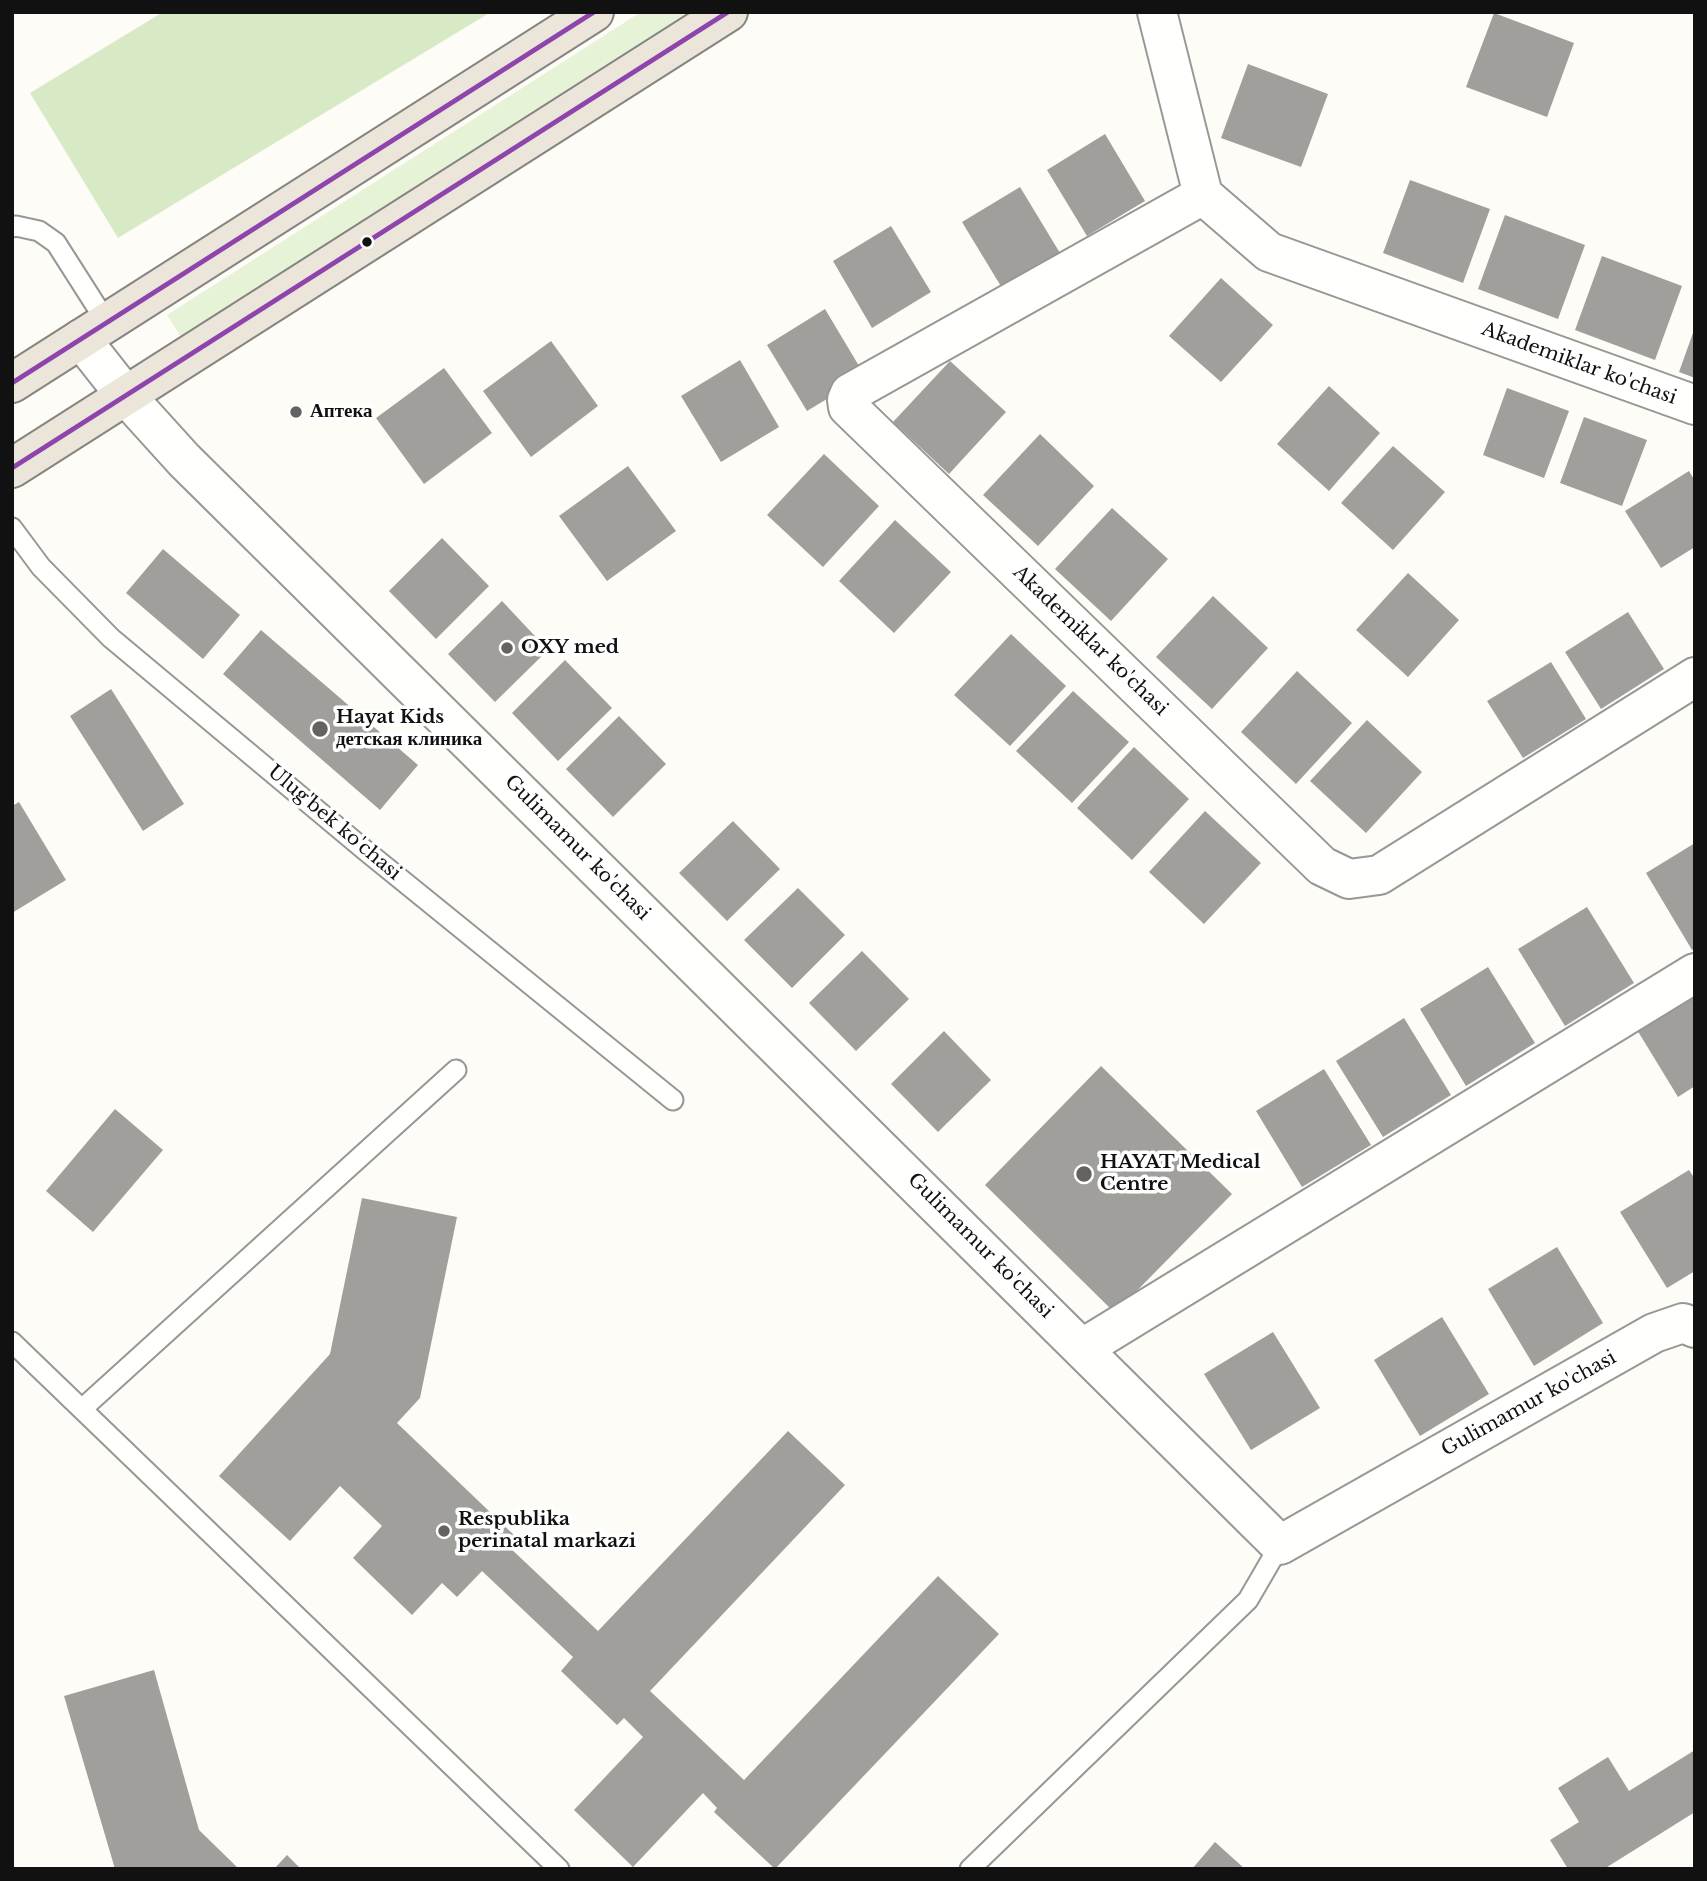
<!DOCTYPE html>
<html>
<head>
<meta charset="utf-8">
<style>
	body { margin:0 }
	#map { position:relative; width:1707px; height:1881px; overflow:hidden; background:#fdfcf7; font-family:"Libre Baskerville",serif }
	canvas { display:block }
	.frame { position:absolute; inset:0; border:14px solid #111; pointer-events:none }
</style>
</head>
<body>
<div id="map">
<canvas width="1707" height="1881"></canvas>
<div class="frame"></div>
</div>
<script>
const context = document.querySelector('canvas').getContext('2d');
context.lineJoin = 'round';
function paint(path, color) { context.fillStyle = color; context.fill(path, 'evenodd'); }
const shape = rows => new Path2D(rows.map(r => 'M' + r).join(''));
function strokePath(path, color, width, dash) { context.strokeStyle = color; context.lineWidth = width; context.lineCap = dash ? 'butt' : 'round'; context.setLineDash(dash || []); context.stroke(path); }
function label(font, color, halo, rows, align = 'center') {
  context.font = font + ' "Libre Baskerville",serif'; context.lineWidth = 7; context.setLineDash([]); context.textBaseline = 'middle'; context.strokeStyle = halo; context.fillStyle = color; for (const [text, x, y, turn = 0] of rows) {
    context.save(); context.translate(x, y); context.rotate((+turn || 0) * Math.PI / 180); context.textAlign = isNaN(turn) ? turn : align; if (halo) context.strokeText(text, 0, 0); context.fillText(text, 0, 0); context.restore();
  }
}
paint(shape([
	[641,12,689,12,181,337,167,315]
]), '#e7f3d7');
paint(shape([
	[163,12,491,12,118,238,30,93]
]), '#d8eac5');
paint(shape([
	[1494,13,1574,43,1547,117,1466,87],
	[1248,64,1328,94,1301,167,1221,138],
	[1105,134,1145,201,1087,236,1047,170],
	[1410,180,1490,209,1463,283,1383,253],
	[1020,187,1060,253,1002,288,962,222],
	[1505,215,1585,245,1558,319,1478,289],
	[891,226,931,292,872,328,833,261],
	[1602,256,1682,286,1655,360,1575,330],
	[1221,278,1273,325,1221,382,1169,336],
	[825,309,865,376,807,411,767,345],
	[1694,330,1695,330,1695,378,1679,372],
	[551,341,598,406,531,457,483,391],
	[740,360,779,427,721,462,681,396],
	[950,361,1006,412,949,474,893,422],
	[444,368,492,433,424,484,376,418],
	[1329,386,1380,433,1329,491,1277,444],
	[1507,388,1569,411,1544,478,1483,455],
	[1584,417,1647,440,1622,506,1560,483],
	[1040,434,1094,486,1038,546,983,495],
	[1393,446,1445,492,1393,550,1341,503],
	[824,454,879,506,823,567,767,515],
	[628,466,676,531,607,581,559,516],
	[1689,471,1695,481,1695,547,1661,568,1625,511],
	[1112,508,1168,559,1111,621,1055,569],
	[895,520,951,572,894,633,839,581],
	[442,538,489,586,436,639,389,591],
	[163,549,240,615,203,659,126,593],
	[1408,573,1459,620,1408,677,1356,630],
	[1213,596,1268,648,1212,709,1156,657],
	[502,601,548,650,495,702,448,654],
	[1628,612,1664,669,1601,709,1565,652],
	[261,630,418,765,380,810,223,674],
	[1011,634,1066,686,1010,746,954,695],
	[565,660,612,708,558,761,512,713],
	[1551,662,1586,719,1523,758,1487,701],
	[1297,671,1352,723,1296,784,1241,732],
	[111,689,184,804,143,831,70,716],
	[1073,691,1129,742,1072,803,1016,751],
	[619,716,666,764,613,817,566,769],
	[1367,720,1422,772,1366,833,1310,781],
	[1134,747,1189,799,1132,860,1077,808],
	[19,802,66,880,12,913,12,806],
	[1205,811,1261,863,1204,924,1149,872],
	[733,821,780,869,727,921,679,873],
	[1695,843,1695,948,1692,950,1646,873],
	[798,888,845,935,792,988,744,940],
	[1587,907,1634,983,1565,1026,1518,949],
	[862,951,909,999,856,1051,809,1003],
	[1488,967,1535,1043,1466,1086,1420,1009],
	[1695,981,1695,1086,1678,1097,1631,1020],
	[1404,1018,1451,1095,1383,1137,1336,1061],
	[944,1031,991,1080,938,1132,891,1084],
	[1101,1066,1232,1194,1115,1313,985,1185],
	[1324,1069,1371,1145,1302,1187,1256,1111],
	[115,1109,163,1150,93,1232,46,1191],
	[1689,1170,1695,1179,1695,1271,1667,1288,1620,1212],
	[362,1198,457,1217,420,1398,397,1423,515,1536,507,1545,598,1631,788,1431,845,1485,650,1691,744,1780,938,1576,999,1634,775,1869,714,1812,717,1808,703,1793,633,1867,574,1810,643,1737,624,1718,617,1725,561,1671,573,1657,482,1571,457,1597,442,1583,412,1615,353,1558,382,1526,340,1486,290,1541,219,1476,330,1354],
	[1557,1247,1603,1323,1534,1366,1488,1289],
	[1442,1317,1489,1394,1420,1436,1374,1360],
	[1273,1332,1320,1408,1251,1450,1204,1374],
	[154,1670,199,1830,239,1869,115,1869,64,1696],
	[1695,1750,1695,1812,1604,1869,1568,1869,1550,1840,1579,1822,1558,1788,1608,1757,1629,1791],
	[1215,1842,1245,1869,1192,1869],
	[287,1855,301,1869,274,1869]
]), '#a19f9c');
const service = shape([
	[12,227,16,226,39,231,56,243,107,323],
	[12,528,41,567,111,638,366,851,673,1100],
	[12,1342,559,1869],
	[83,1408,456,1070],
	[970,1869,1248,1600,1280,1545]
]);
const minor = shape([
	[1157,12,1203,195,1269,252,1695,405],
	[1203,195,850,393,847,400,848,407,1322,866,1349,879,1379,875,1695,677],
	[81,339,126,396,184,460,1280,1545,1654,1333,1683,1323,1695,1328],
	[1083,1348,1695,973]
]);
const trunk = shape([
	[12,383,594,12],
	[12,468,728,12]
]);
strokePath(service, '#979795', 23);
strokePath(minor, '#979795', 42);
strokePath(trunk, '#858482', 42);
strokePath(service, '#fffffe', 19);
strokePath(minor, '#fffffe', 38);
strokePath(trunk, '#ece5da', 38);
strokePath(shape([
	[12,383,594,12],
	[12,468,728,12]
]), '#8e44ad', 5);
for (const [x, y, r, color] of [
	[367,242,6,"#111"],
	[296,412,7,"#646362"],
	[507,648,7,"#646362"],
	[320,729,9,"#646362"],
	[1084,1174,9,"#646362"],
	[444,1531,7,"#646362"]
]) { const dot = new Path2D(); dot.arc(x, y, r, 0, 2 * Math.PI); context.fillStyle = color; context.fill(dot); strokePath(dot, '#fff', 2.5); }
label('19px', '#111', '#fff', [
	["Akademiklar ko'chasi",1579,364,20],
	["Akademiklar ko'chasi",1090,641,44],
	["Ulug'bek ko'chasi",334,823,40],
	["Gulimamur ko'chasi",577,848,45],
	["Gulimamur ko'chasi",980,1246,45],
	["Gulimamur ko'chasi",1529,1404,-29]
]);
label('bold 19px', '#111', '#fff', [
	["Аптека",310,412],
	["OXY med",521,648],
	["Hayat Kids",336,718],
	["детская клиника",336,740],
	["HAYAT Medical",1100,1163],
	["Centre",1100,1185],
	["Respublika",458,1520],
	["perinatal markazi",458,1542]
], 'left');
</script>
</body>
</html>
